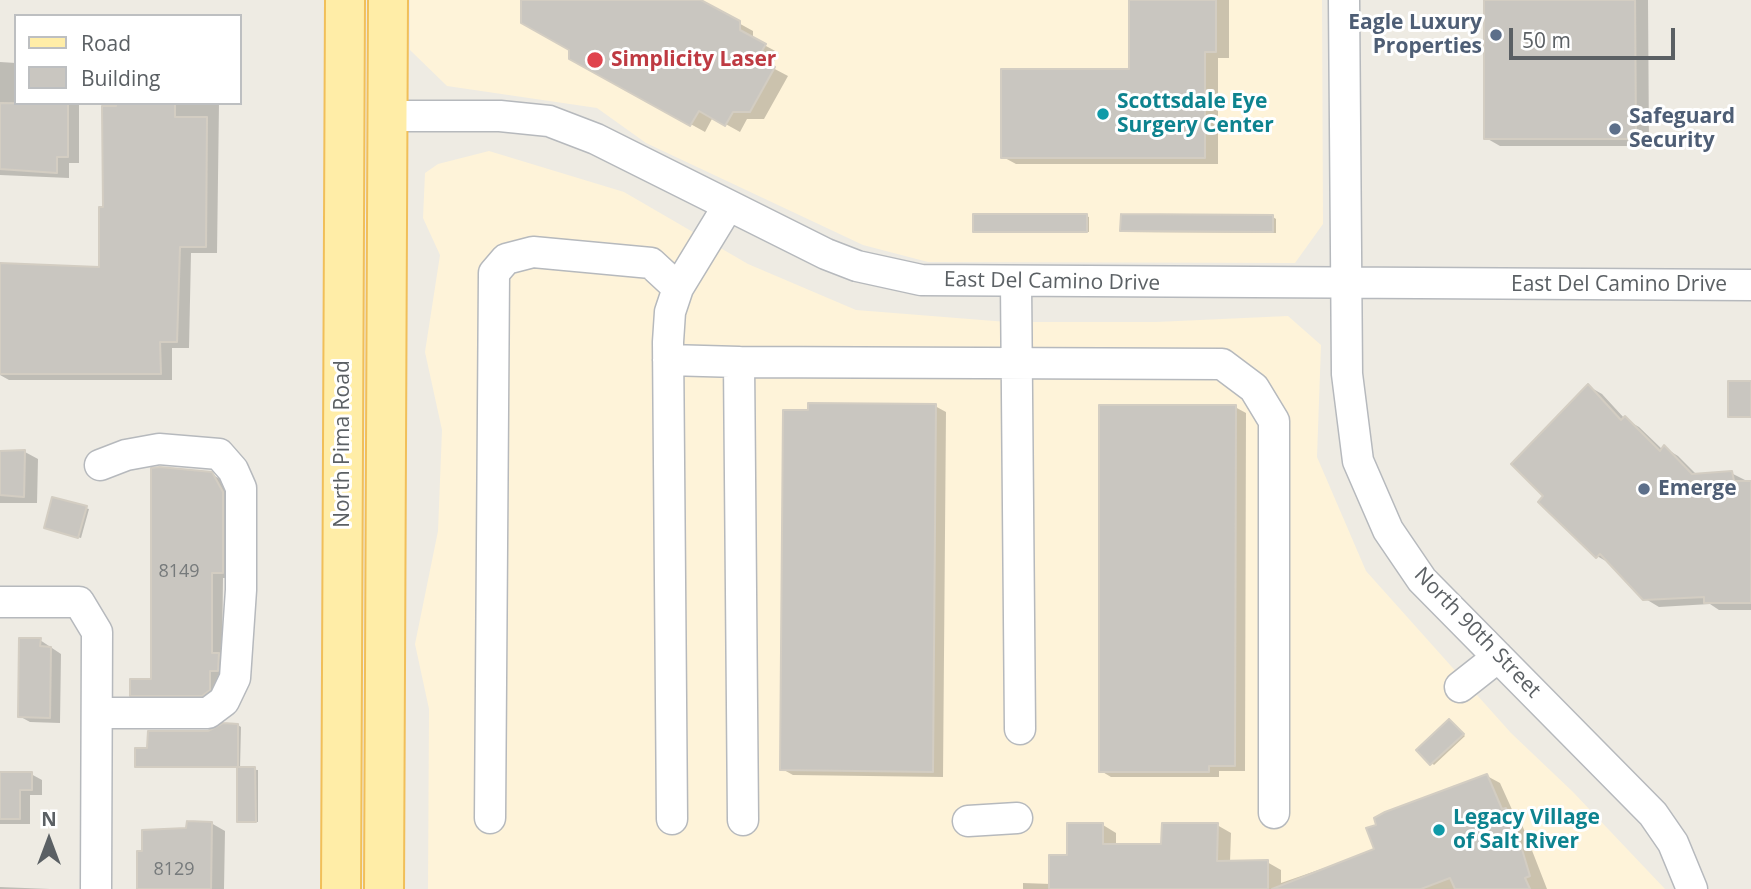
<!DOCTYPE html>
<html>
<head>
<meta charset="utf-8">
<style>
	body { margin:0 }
	#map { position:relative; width:1751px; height:889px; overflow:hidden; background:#eeebe3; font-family:"Open Sans",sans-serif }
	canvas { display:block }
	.legend { position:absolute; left:14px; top:14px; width:228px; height:91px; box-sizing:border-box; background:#fff; border:2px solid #bdbfc1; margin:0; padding:9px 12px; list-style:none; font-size:21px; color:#5b6064 }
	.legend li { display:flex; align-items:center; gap:14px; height:35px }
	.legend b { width:35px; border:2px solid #bdbfc1 }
	.north { position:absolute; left:14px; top:805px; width:70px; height:70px; -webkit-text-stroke:5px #fff; paint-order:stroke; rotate:0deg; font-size:19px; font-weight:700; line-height:28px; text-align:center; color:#5b6064 }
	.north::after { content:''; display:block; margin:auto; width:24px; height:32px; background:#5b6064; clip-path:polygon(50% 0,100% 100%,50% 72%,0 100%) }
	.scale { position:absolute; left:1509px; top:28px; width:166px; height:32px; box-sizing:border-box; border:4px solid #5b6064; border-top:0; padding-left:9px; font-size:21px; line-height:24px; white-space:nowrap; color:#5b6064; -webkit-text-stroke:5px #fff; paint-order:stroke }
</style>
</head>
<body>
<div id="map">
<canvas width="1751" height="889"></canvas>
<ul class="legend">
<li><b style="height:9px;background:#ffeda7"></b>Road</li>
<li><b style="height:19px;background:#c9c6c0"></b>Building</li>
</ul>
<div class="north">N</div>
<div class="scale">50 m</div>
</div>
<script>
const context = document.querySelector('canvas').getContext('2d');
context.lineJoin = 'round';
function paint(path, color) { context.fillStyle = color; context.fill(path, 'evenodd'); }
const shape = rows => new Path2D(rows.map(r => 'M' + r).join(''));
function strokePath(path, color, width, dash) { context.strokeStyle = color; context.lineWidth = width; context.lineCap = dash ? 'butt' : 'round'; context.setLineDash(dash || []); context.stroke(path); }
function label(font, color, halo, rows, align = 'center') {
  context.font = font + ' "Open Sans",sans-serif'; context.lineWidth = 6; context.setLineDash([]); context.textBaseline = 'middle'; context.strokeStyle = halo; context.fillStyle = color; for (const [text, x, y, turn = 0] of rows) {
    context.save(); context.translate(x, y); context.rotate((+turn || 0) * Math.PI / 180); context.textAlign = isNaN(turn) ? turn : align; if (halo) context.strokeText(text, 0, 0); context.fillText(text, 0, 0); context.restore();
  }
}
paint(shape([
	[410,0,1322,0,1323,224,1295,263,928,262,863,245,646,143,597,108,447,86,410,50],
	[489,151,624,192,748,264,856,310,1007,322,1156,322,1288,316,1321,345,1317,457,1366,571,1511,733,1573,792,1665,889,428,889,429,709,415,644,438,531,442,430,425,352,440,255,423,218,425,173,438,164]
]), '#fef3d9');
paint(shape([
	[523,0,697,0,753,31,753,39,779,53,771,67,788,76,764,119,747,119,740,132,713,117,705,132,571,58,571,49],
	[1130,0,1229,0,1229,58,1218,58,1218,164,1016,164,1003,157,1131,71],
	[1486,0,1648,0,1649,146,1500,146,1486,138],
	[0,62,16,63,16,103,79,103,79,163,69,163,69,178,0,175],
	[104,103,219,103,217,253,191,253,189,348,172,348,172,380,9,380,0,375,0,265,101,268,105,208],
	[1086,216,1089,217,1089,232,975,231],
	[1122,216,1273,217,1276,219,1276,233,1125,232,1122,230],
	[1588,386,1602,394,1625,419,1639,427,1663,450,1665,448,1678,456,1698,476,1731,473,1751,483,1751,610,1719,610,1710,604,1659,607,1644,598,1611,564,1597,556,1546,496],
	[935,406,946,412,943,777,793,775,782,769,810,412],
	[1235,407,1246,413,1245,771,1219,771,1219,777,1111,777,1101,771],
	[0,452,25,452,38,459,37,503,0,503],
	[211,474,222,480,234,499,234,578,223,578,222,656,229,661,213,701,142,701,132,695,153,681],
	[53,499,89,509,81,538,49,529],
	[40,640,61,654,60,723,30,722,19,716],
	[1450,721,1465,736,1434,765,1418,750],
	[238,725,241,727,240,769,258,770,258,822,239,821,239,767,137,766,149,750],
	[0,774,31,774,42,780,42,795,30,795,30,824,0,824],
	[1487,776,1500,783,1514,814,1519,817,1547,889,1023,889,1023,883,1051,884,1069,857,1103,825,1116,833,1116,846,1163,846,1217,825,1231,833,1230,862,1267,862,1281,870,1281,883,1376,850,1455,788,1453,786],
	[211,823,225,831,224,889,139,889,188,830],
	[0,887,50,889,0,889]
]), '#0003');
const building = shape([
	[521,0,701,0,740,21,740,30,766,44,758,58,775,67,750,112,733,112,725,126,699,111,690,126,569,59,569,50,521,23,521,0],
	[1129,0,1216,0,1216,52,1205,52,1205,158,1001,158,1001,69,1129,69,1129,0],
	[1484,0,1635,0,1636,139,1484,139,1484,0],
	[0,103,68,104,68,157,57,157,57,173,0,169,0,103],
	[116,103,175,103,175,117,207,117,206,247,180,247,177,342,160,342,161,374,0,374,0,263,99,267,99,207,103,207,102,106,116,106,116,103],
	[973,214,1087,214,1087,232,973,232,973,214],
	[1121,214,1273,215,1273,232,1120,231,1121,214],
	[1728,381,1751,381,1751,417,1728,417,1728,381],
	[1588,384,1621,420,1625,416,1660,451,1664,445,1692,474,1732,471,1734,481,1751,481,1751,603,1704,603,1704,597,1643,600,1600,554,1596,558,1538,502,1543,496,1511,464,1588,384],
	[808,403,936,404,933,772,780,770,783,410,808,410,808,403],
	[1099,405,1236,405,1235,766,1209,766,1209,772,1099,772,1099,405],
	[25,450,24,497,0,495,0,451,25,450],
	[160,467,212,472,223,492,223,573,212,573,212,653,219,653,218,671,210,671,210,690,202,696,130,696,130,679,151,679,151,468,160,467],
	[52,497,87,506,78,538,44,528,52,497],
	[19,638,41,638,40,646,51,647,50,718,18,717,19,638],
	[1449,719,1464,734,1430,765,1416,750,1449,719],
	[223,723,238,724,238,767,135,767,135,748,147,748,148,731,208,731,223,723],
	[237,767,255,767,256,822,237,822,237,767],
	[0,772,32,772,32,790,20,790,20,819,0,819,0,772],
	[1487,774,1502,809,1506,808,1521,846,1530,876,1525,878,1530,889,1455,889,1450,878,1421,889,1272,889,1374,849,1366,828,1376,825,1374,818,1385,812,1487,774],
	[187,821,212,822,211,889,137,889,137,851,142,851,142,830,186,828,187,821],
	[1067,823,1103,823,1103,844,1161,844,1162,823,1218,823,1217,861,1268,860,1268,889,1049,889,1049,855,1067,855,1067,823]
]);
paint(building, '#c9c6c0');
strokePath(building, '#d3cdc2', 2);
const minor = shape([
	[1344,0,1347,374,1358,461,1388,530,1422,580,1653,814,1673,843,1692,889],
	[387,116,500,116,549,121,596,139,826,254,857,266,921,280,1751,285],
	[1016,283,1020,729],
	[678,288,728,206],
	[668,360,739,362],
	[0,602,79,602,97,632,96,889],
	[1460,687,1498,657],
	[97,713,208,713,224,701,235,678,241,590,241,488,233,470,219,454,159,449,126,455,100,465],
	[490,818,494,273,506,259,533,252,651,263,678,288,670,312,668,342,672,819],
	[743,820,739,362,1222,364,1254,388,1274,421,1274,813],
	[968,821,1017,818]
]);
const major = shape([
	[341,889,345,0],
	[384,889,388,0]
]);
strokePath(minor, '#b6b9bd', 33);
strokePath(major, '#f1bf59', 42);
strokePath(minor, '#fff', 30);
strokePath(major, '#ffeda7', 38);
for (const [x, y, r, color] of [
	[1496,35,7,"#5c6f8a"],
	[595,60,9,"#e0444e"],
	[1103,114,7,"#0f9aa8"],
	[1615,129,7,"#5c6f8a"],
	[1644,489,7,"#5c6f8a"],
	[1439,830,7,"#0f9aa8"]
]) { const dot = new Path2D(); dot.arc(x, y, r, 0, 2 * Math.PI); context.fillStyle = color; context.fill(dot); strokePath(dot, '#fff', 2.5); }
label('18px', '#767a7b', null, [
	["8149",179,572],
	["8129",174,870]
]);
label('bold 21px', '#4e5e75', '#fff', [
	["Eagle Luxury",1482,23,"right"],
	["Properties",1482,47,"right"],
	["Safeguard",1629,117],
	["Security",1629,141],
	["Emerge",1658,489]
], 'left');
label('bold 21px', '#be3a42', '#fff', [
	["Simplicity Laser",611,60]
], 'left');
label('bold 21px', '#0d838f', '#fff', [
	["Scottsdale Eye",1117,102],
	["Surgery Center",1117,126],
	["Legacy Village",1453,818],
	["of Salt River",1453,842]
], 'left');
label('21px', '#5b6064', '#fff', [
	["East Del Camino Drive",1052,282,1],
	["East Del Camino Drive",1619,285],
	["North Pima Road",343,444,-90],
	["North 90th Street",1477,633,46]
]);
</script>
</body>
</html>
